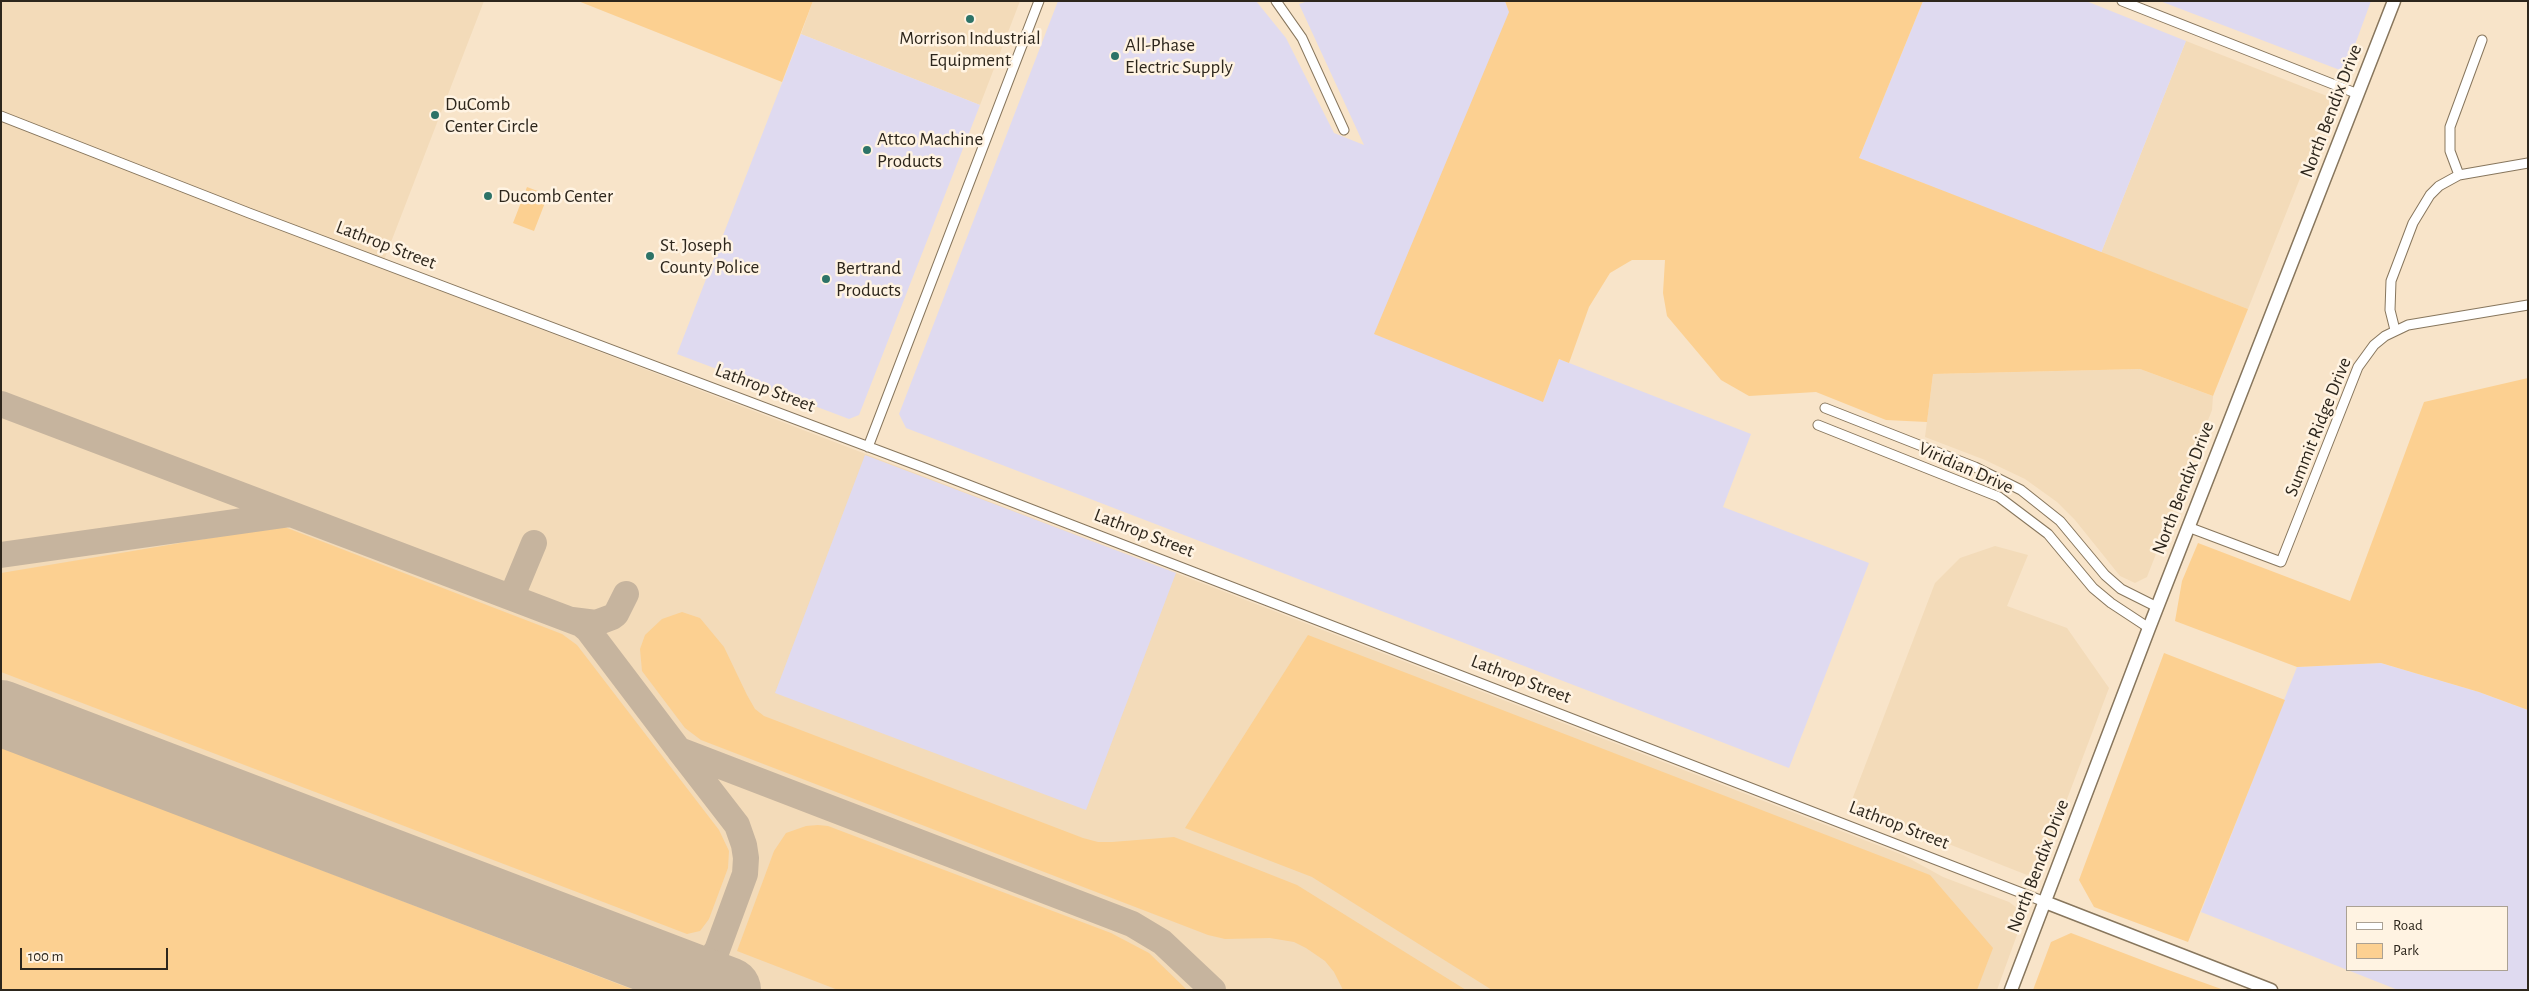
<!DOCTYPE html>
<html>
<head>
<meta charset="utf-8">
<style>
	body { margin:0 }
	#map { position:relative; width:2529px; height:991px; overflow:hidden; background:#f8e4c9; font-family:"Alegreya Sans",sans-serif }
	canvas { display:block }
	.frame { position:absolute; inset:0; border:2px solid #2d261c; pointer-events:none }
	.legend { position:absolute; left:2346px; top:906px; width:162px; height:65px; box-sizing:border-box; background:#fff3e2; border:1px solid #aba193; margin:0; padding:6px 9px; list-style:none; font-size:15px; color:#2d261c }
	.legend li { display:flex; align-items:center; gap:10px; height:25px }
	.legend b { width:25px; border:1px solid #aba193 }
	.scale { position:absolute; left:20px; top:948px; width:148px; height:22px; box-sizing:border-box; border:2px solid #2d261c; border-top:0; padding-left:6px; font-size:15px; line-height:18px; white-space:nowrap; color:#2d261c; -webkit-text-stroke:4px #fff3e2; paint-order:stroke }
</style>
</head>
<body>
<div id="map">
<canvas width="2529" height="991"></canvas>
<div class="frame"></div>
<ul class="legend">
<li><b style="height:6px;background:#fff"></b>Road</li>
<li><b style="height:14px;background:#fcd091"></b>Park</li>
</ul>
<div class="scale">100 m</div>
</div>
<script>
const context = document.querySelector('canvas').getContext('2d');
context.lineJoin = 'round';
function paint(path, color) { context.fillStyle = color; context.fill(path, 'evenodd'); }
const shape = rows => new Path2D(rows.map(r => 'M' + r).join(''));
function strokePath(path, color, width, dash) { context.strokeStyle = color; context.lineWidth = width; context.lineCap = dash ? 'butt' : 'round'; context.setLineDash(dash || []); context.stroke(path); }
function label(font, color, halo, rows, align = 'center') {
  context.font = font + ' "Alegreya Sans",sans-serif'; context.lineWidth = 5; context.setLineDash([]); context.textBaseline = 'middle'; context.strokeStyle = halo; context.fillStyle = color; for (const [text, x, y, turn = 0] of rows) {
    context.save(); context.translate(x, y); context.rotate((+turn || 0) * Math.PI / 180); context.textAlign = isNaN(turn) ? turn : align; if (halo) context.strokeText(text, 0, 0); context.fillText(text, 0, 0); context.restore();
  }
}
paint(shape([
	[1,1,484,1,381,268,1176,573,1903,855,1943,877,2009,902,2017,908,2022,921,1997,990,1,990],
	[813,1,1020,1,980,105,801,34],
	[2186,41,2332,98,2248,309,2101,253],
	[2140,369,2213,396,2212,410,2147,577,2135,583,2120,576,2075,520,2057,502,2025,479,1985,460,1925,437,1933,374],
	[1995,546,2028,555,2007,606,2067,628,2109,688,2041,868,2027,875,1850,805,1935,583,1960,558]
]), '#f3dbb9');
paint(shape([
	[1058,1,1256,1,1286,38,1334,133,1364,145,1299,4,1308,1,1505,1,1509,11,1543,402,1559,359,1751,434,1723,507,1869,563,1789,768,906,428,899,414],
	[1923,1,2086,1,2186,41,2101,253,1859,158],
	[2160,1,2371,1,2345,72],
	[801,34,980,105,859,415,849,419,677,354],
	[865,455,1176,573,1086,810,775,693],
	[2381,663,2479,692,2528,710,2528,990,2398,990,2201,912,2297,667],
	[2348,907,2508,907,2508,970,2348,970]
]), '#dfdaf0');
paint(shape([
	[578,1,813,1,782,82],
	[1505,1,1923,1,1859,158,2248,309,2213,396,2140,369,1933,374,1927,422,1886,420,1816,392,1749,396,1721,380,1667,316,1663,293,1665,260,1632,260,1610,273,1589,307,1569,363,1559,359,1543,402,1374,334,1509,12],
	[527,187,548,195,534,231,513,223],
	[2528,378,2528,710,2479,692,2381,663,2297,667,2175,621,2182,581,2198,543,2350,601,2424,402],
	[282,526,562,634,577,645,719,830,729,851,728,868,709,919,700,931,687,934,1,672,1,573],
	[682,612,700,618,724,647,747,695,755,709,764,716,1083,838,1098,842,1112,842,1174,837,1216,853,1297,885,1466,990,1343,990,1334,972,1325,961,1306,948,1294,942,1270,938,1225,939,1208,935,701,740,685,728,642,671,640,649,645,635,662,619],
	[1308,635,1930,875,1993,948,1977,990,1492,990,1312,877,1185,828],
	[2164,653,2285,700,2188,942,2094,907,2079,880],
	[1,747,634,990,1,990],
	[818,825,828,826,1111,933,1149,953,1187,990,838,990,737,951,774,851,786,833,806,826],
	[2071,933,2160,967,2224,990,2033,990,2051,942]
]), '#fcd091');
strokePath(shape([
	[1,404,581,624,588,630,679,750,1132,924,1162,942,1213,990],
	[1,555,291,514],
	[512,596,534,543],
	[572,620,596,623,612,617,616,614,626,594],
	[668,967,698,965,709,961,717,950,745,874,746,858,744,845,737,825,679,750],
	[668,967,693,990]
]), '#c6b49e', 26);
strokePath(shape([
	[1,713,728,990]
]), '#c6b49e', 66);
const street = shape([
	[1276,1,1302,38,1344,130],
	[2122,1,2358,94],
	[1,116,249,213,922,467,2045,902],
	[2459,175,2450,151,2450,127,2482,40],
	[2395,330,2390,310,2391,281,2413,223,2430,195,2439,186,2459,175,2528,163],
	[1825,408,1975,467,2021,490,2060,521,2105,575,2121,589,2157,607],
	[1818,425,1999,497,2048,534,2093,588,2111,603,2149,628],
	[868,447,1039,1],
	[2188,527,2281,562,2358,367,2374,345,2385,336,2408,325,2528,305]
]);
const secondary = shape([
	[2045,902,2271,990],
	[2011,990,2149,628,2394,1]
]);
strokePath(street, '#87765d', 11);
strokePath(secondary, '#87765d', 15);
strokePath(street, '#fff', 9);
strokePath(secondary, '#fff', 12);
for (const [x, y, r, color] of [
	[970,19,5,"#2d7367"],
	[1115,56,5,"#2d7367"],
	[435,115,5,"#2d7367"],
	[867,150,5,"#2d7367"],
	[488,196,5,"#2d7367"],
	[650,256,5,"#2d7367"],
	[826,279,5,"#2d7367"]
]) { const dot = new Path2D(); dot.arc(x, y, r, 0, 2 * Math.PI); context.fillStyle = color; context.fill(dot); strokePath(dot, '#fff3e2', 2); }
label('19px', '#2d261c', '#fff3e2', [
	["Morrison Industrial",970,38,"center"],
	["Equipment",970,60,"center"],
	["All-Phase",1125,45],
	["Electric Supply",1125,67],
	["DuComb",445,104],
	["Center Circle",445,126],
	["Attco Machine",877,139],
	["Products",877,161],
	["Ducomb Center",498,196],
	["St. Joseph",660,245],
	["County Police",660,267],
	["Bertrand",836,268],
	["Products",836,290]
], 'left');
label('19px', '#2d261c', '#fff3e2', [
	["North Bendix Drive",2331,111,-69],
	["Lathrop Street",386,245,21],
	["Lathrop Street",765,388,21],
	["Summit Ridge Drive",2318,427,-68],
	["Viridian Drive",1966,468,24],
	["North Bendix Drive",2183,488,-69],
	["Lathrop Street",1144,533,21],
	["Lathrop Street",1521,679,21],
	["Lathrop Street",1899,825,21],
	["North Bendix Drive",2038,866,-69]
]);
</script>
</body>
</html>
